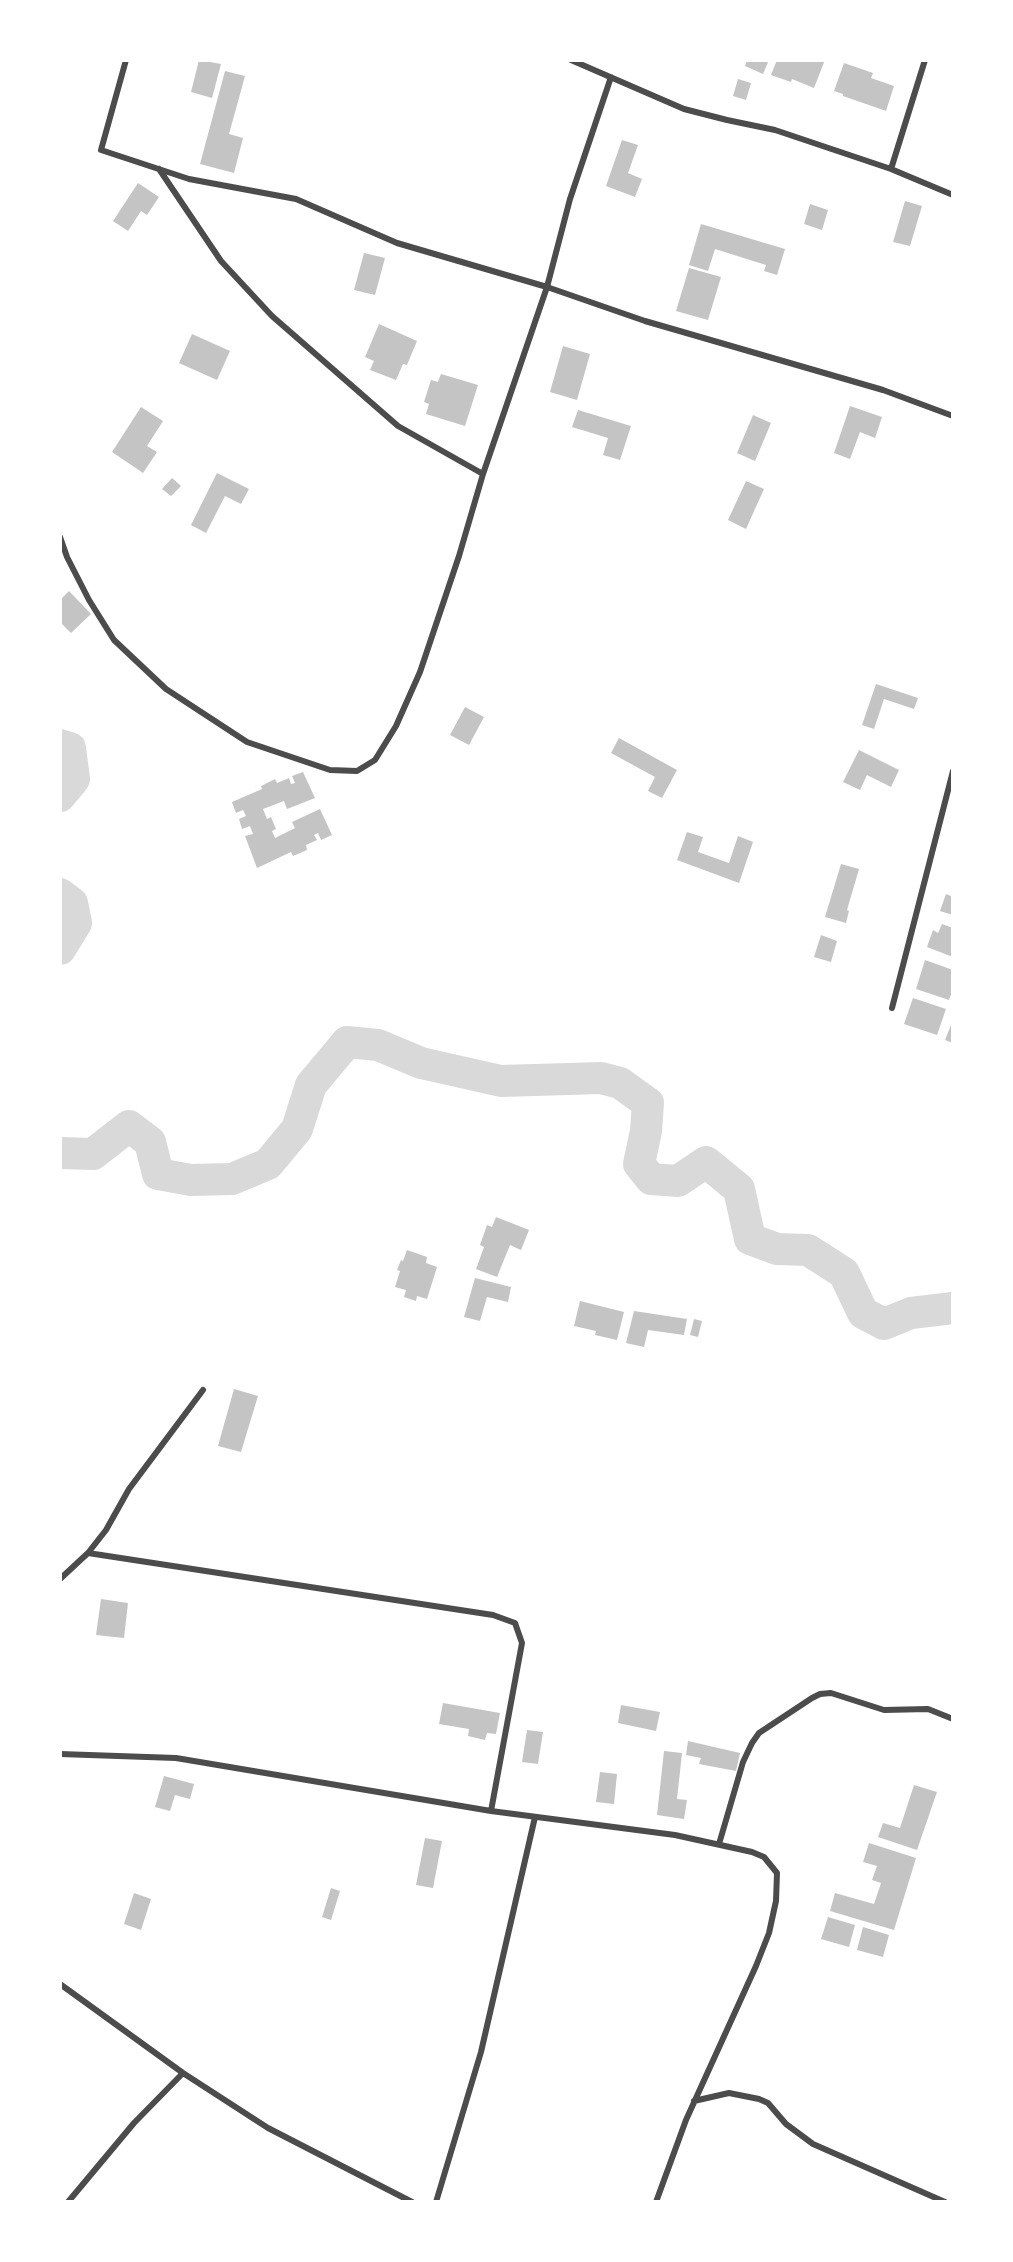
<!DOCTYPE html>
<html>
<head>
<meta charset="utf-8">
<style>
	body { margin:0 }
	#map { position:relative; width:1013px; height:2262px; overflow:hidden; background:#fff; font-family:"Source Sans 3",sans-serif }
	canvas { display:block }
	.frame { position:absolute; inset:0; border:62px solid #fff; pointer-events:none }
</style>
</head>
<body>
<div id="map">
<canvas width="1013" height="2262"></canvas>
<div class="frame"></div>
</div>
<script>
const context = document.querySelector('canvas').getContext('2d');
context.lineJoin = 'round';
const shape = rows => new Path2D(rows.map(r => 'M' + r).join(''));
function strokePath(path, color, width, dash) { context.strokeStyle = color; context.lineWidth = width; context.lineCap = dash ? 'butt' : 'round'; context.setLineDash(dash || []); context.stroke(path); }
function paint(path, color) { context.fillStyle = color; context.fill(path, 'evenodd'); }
strokePath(shape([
	[60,745,70,748,74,779,60,796],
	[60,894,72,903,76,923,60,949],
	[60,1153,93,1154,129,1126,150,1142,158,1174,191,1180,232,1179,268,1164,297,1129,311,1085,347,1042,378,1045,421,1063,501,1081,601,1078,620,1083,648,1103,646,1131,639,1164,651,1179,678,1181,706,1162,739,1189,750,1239,777,1249,808,1250,844,1273,863,1313,884,1324,911,1313,953,1308]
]), '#d9d9d9', 32);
paint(shape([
	[199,60,221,64,212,98,191,92],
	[747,60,769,60,763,74,745,66],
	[777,60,825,60,814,88,792,79,791,82,771,75],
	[844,63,873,73,871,78,894,86,886,111,843,96,843,94,834,91],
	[225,71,245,76,229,134,243,138,234,173,200,164],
	[738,79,751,83,746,100,733,96],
	[622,140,638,145,628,173,642,179,635,197,606,186],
	[138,183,159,197,147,215,141,211,128,231,113,221],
	[905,201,922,206,910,246,893,242],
	[810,204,828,210,822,230,804,224],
	[701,224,785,249,777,275,764,271,766,265,715,249,708,271,689,265],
	[364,253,385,258,375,295,354,290],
	[689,268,721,277,708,320,676,311],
	[379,324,417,341,407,365,403,364,396,380,370,370,374,361,365,357],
	[192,334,230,351,217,380,179,363],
	[563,346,590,354,577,400,550,392],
	[441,374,478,385,465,426,426,414,429,404,424,402,431,380,438,382],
	[850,406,882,417,875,438,860,432,850,459,834,453],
	[141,407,163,421,147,446,157,452,143,473,112,452],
	[578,410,631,426,620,460,603,455,608,438,572,427],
	[753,415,771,423,755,461,737,453],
	[217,473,249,489,241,504,225,496,206,533,191,525],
	[172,478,181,486,171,496,162,489],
	[746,481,764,489,746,529,728,520],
	[69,591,91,614,71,633,62,624,60,626,60,600],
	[876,684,918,698,914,709,884,699,874,729,862,725],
	[465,707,484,717,469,745,450,735],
	[619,738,677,770,662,798,648,791,655,777,611,753],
	[859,750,899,770,891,787,867,775,860,790,843,782],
	[303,772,315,798,287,809,284,801,263,809,267,819,271,817,276,829,272,831,275,838,295,828,292,822,320,809,332,835,321,840,318,833,314,835,317,840,306,845,307,850,293,856,291,852,257,868,245,836,253,834,250,826,242,829,239,819,246,816,243,810,236,813,232,802,262,789,261,786,275,779,277,783,289,778,291,784,295,783,292,776],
	[687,832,703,837,698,852,729,863,738,836,753,842,739,883,677,860],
	[841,864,859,869,847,910,849,911,846,923,825,917],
	[953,892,953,915,940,911,946,894,951,896],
	[942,924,953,928,953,957,927,947,933,930,938,933],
	[821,935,837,941,831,962,814,957],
	[925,960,953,970,953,989,949,1000,916,989],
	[913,998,946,1009,937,1035,904,1024],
	[953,1020,953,1043,945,1040],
	[496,1217,529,1230,521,1250,510,1245,497,1277,476,1269,484,1247,480,1245,487,1225,492,1227],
	[407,1250,427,1257,426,1263,437,1267,427,1299,417,1296,416,1301,404,1297,406,1290,395,1287,400,1271,397,1270,401,1260,403,1261],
	[475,1278,511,1287,508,1302,487,1297,480,1321,464,1317],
	[580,1301,624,1312,617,1340,595,1335,596,1331,574,1326],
	[634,1311,687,1319,684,1335,648,1330,644,1347,626,1343],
	[694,1319,702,1321,698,1337,690,1335],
	[234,1389,258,1396,241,1452,218,1446],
	[101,1599,128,1603,124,1638,96,1635],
	[443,1703,500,1713,496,1734,487,1733,485,1740,468,1736,469,1729,439,1724],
	[621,1705,660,1712,656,1731,618,1723],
	[527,1730,543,1732,538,1764,522,1762],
	[688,1741,740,1753,736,1771,699,1764,701,1758,686,1755],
	[664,1751,682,1753,677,1799,687,1800,684,1819,657,1815],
	[600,1772,617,1774,614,1804,596,1802],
	[164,1776,194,1784,190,1799,175,1795,170,1811,155,1807],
	[914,1785,937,1792,917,1850,878,1837,883,1823,900,1828],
	[425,1838,442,1841,433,1888,416,1885],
	[869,1843,916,1858,894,1930,830,1911,835,1893,874,1904,881,1883,872,1880,877,1866,863,1862],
	[331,1888,340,1891,331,1920,322,1917],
	[134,1893,151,1899,141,1930,124,1924],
	[828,1917,855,1925,849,1947,821,1939],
	[863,1927,889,1935,883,1957,857,1950]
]), '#c4c4c4');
strokePath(shape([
	[126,60,101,150,189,179,296,199,397,243,547,287,645,321,883,390,953,416],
	[571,60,684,109,727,120,775,130,891,169,953,195],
	[891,169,925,60],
	[483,474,547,287,570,199,611,77],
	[60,537,67,557,89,600,114,640,166,689,247,742,330,770,357,771,375,760,396,726,420,672,459,556,483,474,398,426,272,316,221,261,159,169],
	[892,1008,953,771],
	[88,1553,493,1615,515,1623,522,1643,491,1811],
	[60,1579,88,1553,106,1530,129,1489,203,1390],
	[60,1754,176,1758,491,1811,675,1835,752,1852,764,1857,777,1873,776,1901,769,1933,756,1966,686,2120,656,2202],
	[719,1844,743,1762,752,1743,759,1733,812,1698,820,1694,831,1693,884,1710,928,1709,953,1719],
	[60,1984,183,2073,268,2128,412,2202],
	[694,2101,729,2093,759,2099,768,2103,786,2124,813,2144,945,2202],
	[68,2202,134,2123,183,2073],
	[436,2202,481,2052,535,1817]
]), '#4c4c4c', 6);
</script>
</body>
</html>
